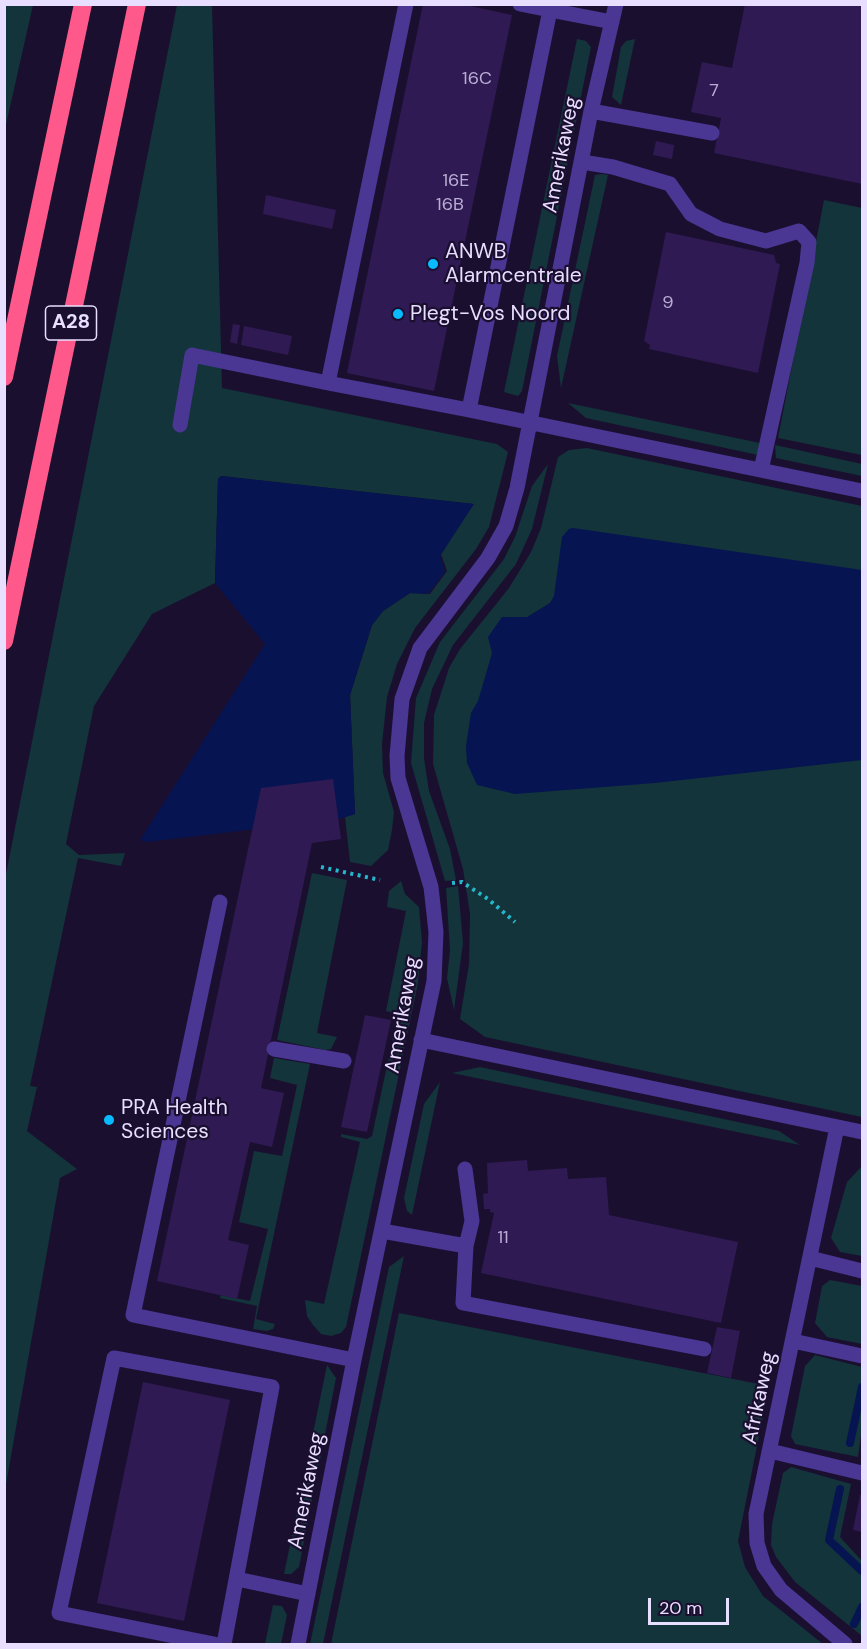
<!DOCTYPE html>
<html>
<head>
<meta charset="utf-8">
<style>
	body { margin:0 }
	#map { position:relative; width:867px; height:1649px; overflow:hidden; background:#1b0f30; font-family:"DM Sans",sans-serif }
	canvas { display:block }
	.frame { position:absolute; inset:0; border:6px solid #e8deff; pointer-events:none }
	.scale { position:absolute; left:648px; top:1598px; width:81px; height:27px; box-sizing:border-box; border:3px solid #e8deff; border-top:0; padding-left:8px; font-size:18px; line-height:21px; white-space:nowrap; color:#e8deff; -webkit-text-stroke:4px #1b0f30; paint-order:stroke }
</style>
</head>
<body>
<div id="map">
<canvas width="867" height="1649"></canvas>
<div class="frame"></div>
<div class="scale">20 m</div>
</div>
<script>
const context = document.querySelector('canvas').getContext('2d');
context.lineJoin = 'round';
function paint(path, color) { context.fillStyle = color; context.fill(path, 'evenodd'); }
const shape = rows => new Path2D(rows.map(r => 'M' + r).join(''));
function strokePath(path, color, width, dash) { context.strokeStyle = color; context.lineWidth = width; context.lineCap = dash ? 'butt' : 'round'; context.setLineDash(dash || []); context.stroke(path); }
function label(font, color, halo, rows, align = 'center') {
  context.font = font + ' "DM Sans",sans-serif'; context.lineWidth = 4.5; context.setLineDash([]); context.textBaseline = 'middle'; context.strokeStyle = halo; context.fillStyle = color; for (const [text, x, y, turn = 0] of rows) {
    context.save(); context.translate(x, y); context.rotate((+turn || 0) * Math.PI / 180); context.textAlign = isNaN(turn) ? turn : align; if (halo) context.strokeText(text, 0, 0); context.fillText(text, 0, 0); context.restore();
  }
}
paint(shape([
	[5,4,33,5,5,129,4,5],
	[177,5,212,5,222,388,497,444,508,452,489,527,476,549,415,628,397,664,387,697,382,744,383,773,394,812,392,830,388,850,371,866,350,862,345,817,355,814,350,695,372,625,383,611,410,593,430,594,447,571,441,554,473,504,221,476,218,479,215,583,152,614,94,706,66,844,79,855,125,853,121,866,78,858,30,1086,37,1087,27,1131,77,1169,60,1178,5,1490,5,879],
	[577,39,586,41,591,47,522,391,518,396,504,392],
	[635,39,621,105,612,97,621,47,626,41],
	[602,174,608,175,561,388,557,356,595,175],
	[824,200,862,208,862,455,778,438],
	[568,403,760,443,758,455,586,418],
	[775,445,862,464,862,476,776,458],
	[587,448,862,506,862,1117,485,1037,460,1019,469,964,470,914,463,869,433,764,434,715,449,668,460,649,509,588,531,552,541,528,558,457,569,450],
	[548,464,532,529,516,564,453,645,432,689,424,723,424,758,429,791,450,849,456,880,445,881,411,763,416,698,440,642,504,559,515,537,532,486],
	[312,873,347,880,317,1033,337,1037,331,1049,325,1050,277,1040],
	[401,881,405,894,419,907,422,942,418,983,346,1327,341,1333,331,1336,321,1334,313,1325,307,1316,305,1300,324,1304,360,1142,341,1137,341,1134,367,1139,372,1136,398,1014,386,1011,406,911,387,907,389,891],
	[458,886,463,943,454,1010,447,978,450,950,446,888],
	[274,1058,310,1064,256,1319,275,1324,273,1329,267,1331,253,1329,257,1306,220,1298,221,1295,250,1301,268,1229,239,1222,254,1151,282,1156,297,1085,270,1078],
	[480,1067,766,1128,779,1131,800,1145,452,1073],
	[440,1082,412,1215,407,1211,404,1198,424,1104],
	[862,1166,862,1256,840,1252,831,1238,847,1182],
	[404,1256,323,1644,310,1644,389,1267],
	[830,1280,862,1286,862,1344,827,1337,815,1323,822,1286],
	[399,1313,769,1386,738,1541,745,1567,763,1596,823,1644,331,1644],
	[815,1355,862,1367,862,1427,858,1457,795,1444,791,1436,805,1366],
	[327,1365,336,1378,299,1567,291,1574,284,1574],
	[791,1467,851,1484,840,1537,862,1561,862,1636,795,1582,776,1557,771,1545,772,1524,783,1473],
	[273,1605,282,1606,287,1615,281,1644,265,1644]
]), '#12343a');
paint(shape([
	[221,476,474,504,440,556,445,572,428,594,410,593,383,611,372,625,350,695,355,814,339,819,147,842,140,840,265,644,215,583,218,479],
	[573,528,862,570,862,760,655,783,515,794,477,785,467,763,466,746,471,713,478,701,492,653,488,637,502,617,527,617,550,603,554,596,562,537,569,529]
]), '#061452');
strokePath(shape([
	[850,1443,862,1387],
	[840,1489,829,1540,862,1571],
	[854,1624,862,1607]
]), '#061452', 8);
paint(shape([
	[423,4,461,4,512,15,434,391,347,373],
	[745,4,862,4,862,184,714,153,721,118,691,112,702,62,732,68],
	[656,141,674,145,672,159,653,155],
	[266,195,336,210,332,229,263,214],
	[666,232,774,255,776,263,780,264,758,373,649,349,650,345,644,341],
	[233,324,240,325,237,344,230,342],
	[244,326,292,336,288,355,241,345],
	[333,779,341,839,312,843,261,1088,284,1093,272,1147,250,1142,228,1240,249,1245,237,1299,157,1281,261,788],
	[365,1015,391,1020,367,1132,341,1127],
	[527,1160,528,1171,567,1168,568,1179,606,1177,609,1215,738,1242,721,1323,481,1273,494,1213,490,1212,490,1209,484,1209,483,1194,488,1193,487,1163],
	[717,1327,740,1331,731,1378,707,1373],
	[143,1382,230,1400,184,1621,97,1603],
	[860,1495,862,1495,862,1532,853,1530]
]), '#2f1a53');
strokePath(shape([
	[321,867,380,880],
	[452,883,462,882,488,899,515,922]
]), '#25b8cc', 4, [3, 4.5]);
strokePath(shape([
	[406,4,328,383,469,410],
	[520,4,550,10],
	[612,22,550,10,469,410,862,491],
	[591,111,712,133],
	[582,162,613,167,670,184,691,214,720,229,766,241,799,231,809,242,807,263,761,470],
	[180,425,192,355,328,383],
	[220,902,133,1315,354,1360],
	[421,1040,862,1132],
	[274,1049,344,1061],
	[837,1127,756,1514,757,1543,764,1566,781,1590,845,1644],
	[465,1169,472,1221,466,1246,463,1303,704,1349],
	[382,1231,466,1246],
	[810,1258,862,1271],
	[793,1341,862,1356],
	[770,1451,862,1473],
	[237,1579,308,1594],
	[214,1644,59,1613,114,1358,272,1387,224,1644],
	[298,1644,354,1360,434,981,436,932,431,887,398,778,397,756,402,699,420,648,488,558,506,526,517,488,591,111,616,4]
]), '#4a3693', 15);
strokePath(shape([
	[4,377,83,4],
	[4,641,137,4]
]), '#ff598b', 18);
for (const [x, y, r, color] of [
	[433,264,6,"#0abaff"],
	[398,314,6,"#0abaff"],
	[109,1120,6,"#0abaff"]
]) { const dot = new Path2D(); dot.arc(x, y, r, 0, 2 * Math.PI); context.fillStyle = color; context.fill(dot); strokePath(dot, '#1b0f30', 2); }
label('18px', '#baadd4', null, [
	["16C",477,79],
	["7",714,91],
	["16E",456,181],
	["16B",450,205],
	["9",668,303],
	["11",503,1238]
]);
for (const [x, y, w] of [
	[71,323,51]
]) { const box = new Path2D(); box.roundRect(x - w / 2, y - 17, w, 34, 4.5); context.fillStyle = '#1b0f30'; context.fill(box); strokePath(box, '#e8deff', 1.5); }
label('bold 20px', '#e8deff', null, [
	["A28",71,323]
]);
label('21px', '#e8deff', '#1b0f30', [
	["Amerikaweg",562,155,-79],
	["Amerikaweg",403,1015,-80],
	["Afrikaweg",760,1398,-78],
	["Amerikaweg",307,1491,-79]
]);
label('21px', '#e8deff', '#1b0f30', [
	["ANWB",445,252],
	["Alarmcentrale",445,276],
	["Plegt-Vos Noord",410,314],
	["PRA Health",121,1108],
	["Sciences",121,1132]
], 'left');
</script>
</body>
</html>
